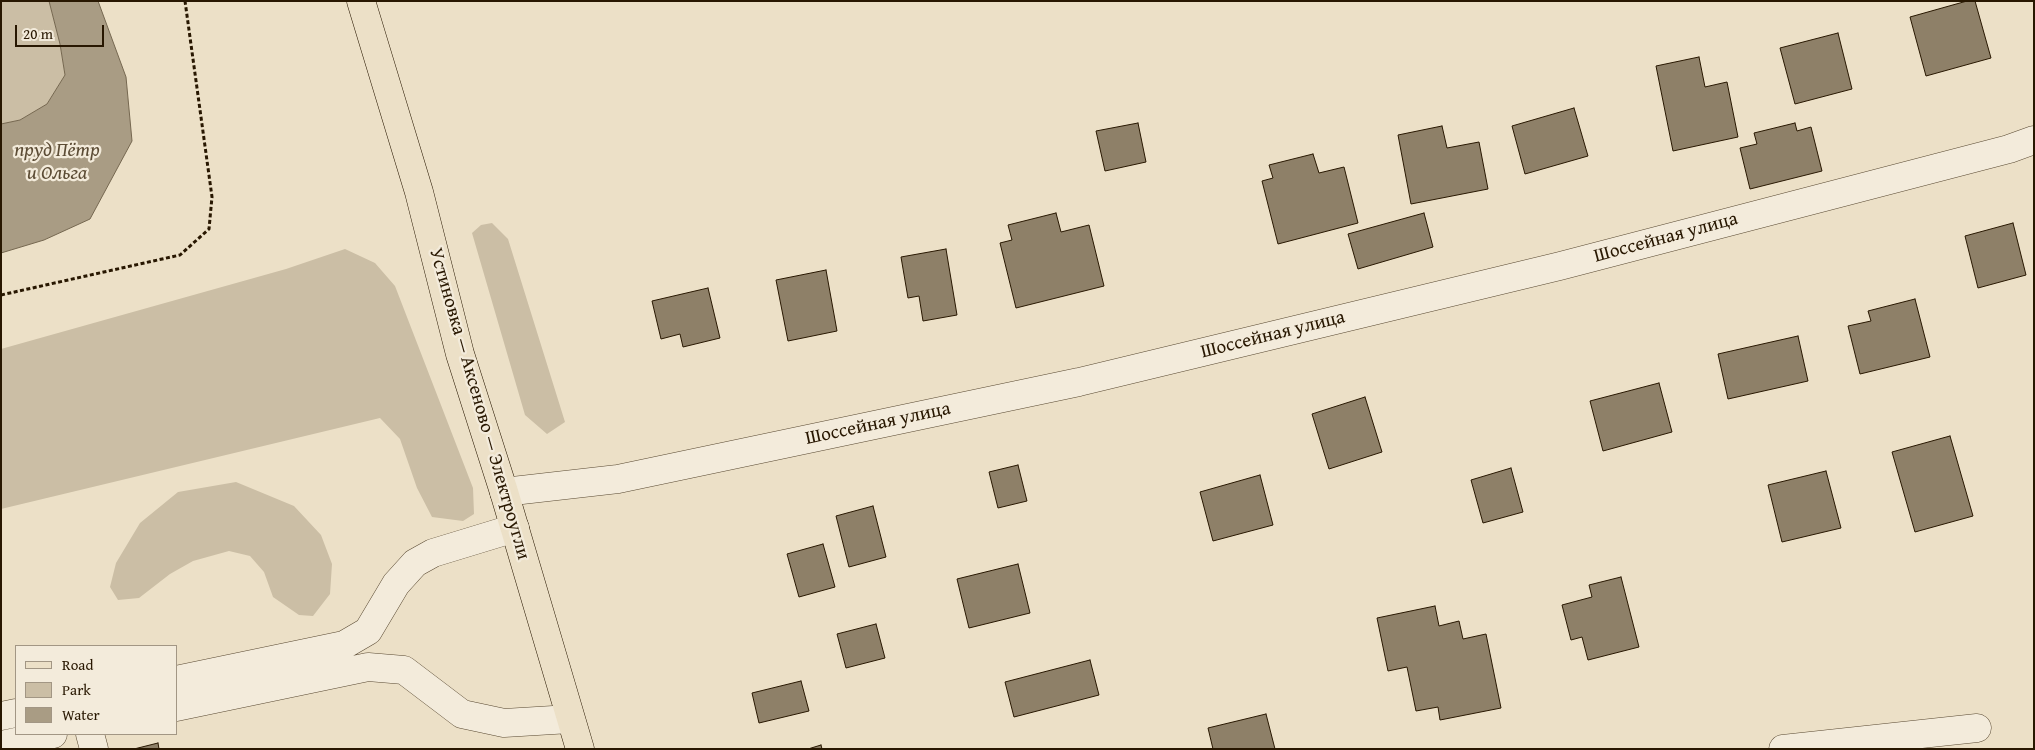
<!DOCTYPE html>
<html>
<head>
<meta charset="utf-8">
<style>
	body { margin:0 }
	#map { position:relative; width:2035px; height:750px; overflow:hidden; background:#ece0c7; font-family:"Gentium Book Plus",serif }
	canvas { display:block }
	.frame { position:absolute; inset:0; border:2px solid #281701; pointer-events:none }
	.legend { position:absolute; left:15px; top:645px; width:162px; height:90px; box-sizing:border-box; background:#f3ebdb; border:1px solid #a29684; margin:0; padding:6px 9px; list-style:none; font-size:15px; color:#281701 }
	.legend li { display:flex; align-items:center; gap:10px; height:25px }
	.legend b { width:25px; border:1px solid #a29684 }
	.scale { position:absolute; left:15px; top:25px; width:89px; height:22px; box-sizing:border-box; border:2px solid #281701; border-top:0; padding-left:6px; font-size:15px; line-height:18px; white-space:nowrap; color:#281701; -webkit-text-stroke:4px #f3ebdb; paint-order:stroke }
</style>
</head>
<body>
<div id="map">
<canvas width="2035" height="750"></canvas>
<div class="frame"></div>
<ul class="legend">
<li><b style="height:6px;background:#ece0c7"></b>Road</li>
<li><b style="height:14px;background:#cbbea5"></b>Park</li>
<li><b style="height:14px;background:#a99c84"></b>Water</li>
</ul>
<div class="scale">20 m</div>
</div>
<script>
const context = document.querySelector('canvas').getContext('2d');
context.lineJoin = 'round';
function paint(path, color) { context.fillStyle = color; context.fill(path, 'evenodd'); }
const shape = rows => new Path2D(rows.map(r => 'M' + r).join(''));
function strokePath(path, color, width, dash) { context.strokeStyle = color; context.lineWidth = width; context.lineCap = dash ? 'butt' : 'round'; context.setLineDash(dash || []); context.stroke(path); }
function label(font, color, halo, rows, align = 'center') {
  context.font = font + ' "Gentium Book Plus",serif'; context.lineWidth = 4.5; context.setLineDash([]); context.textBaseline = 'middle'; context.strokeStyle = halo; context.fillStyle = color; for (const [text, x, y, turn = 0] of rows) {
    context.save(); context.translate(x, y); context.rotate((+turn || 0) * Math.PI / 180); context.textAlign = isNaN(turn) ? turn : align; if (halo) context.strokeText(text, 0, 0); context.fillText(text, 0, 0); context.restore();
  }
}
paint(shape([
	[1,1,49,1,60,44,65,75,47,104,20,120,1,124],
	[492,223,508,239,565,422,547,434,525,415,472,233,481,225],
	[345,249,375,263,395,286,473,488,474,514,463,521,432,517,417,488,400,439,380,418,1,509,1,349,286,269],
	[236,482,294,506,321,535,332,564,330,594,313,616,299,615,273,597,264,572,250,556,229,551,193,561,170,574,139,598,118,600,110,587,116,563,140,523,178,492]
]), '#cbbea5');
const water = shape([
	[49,1,98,1,126,77,132,141,90,219,44,240,1,253,1,124,20,120,47,104,65,75,60,44,49,1]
]);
paint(water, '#a99c84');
strokePath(water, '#756750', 1);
const building = shape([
	[1967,1,1975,1,1991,58,1926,76,1910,17,1967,1],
	[1838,33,1852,89,1795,104,1780,48,1838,33],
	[1699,57,1705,87,1727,82,1738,137,1673,151,1656,66,1699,57],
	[1574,108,1588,156,1525,174,1512,126,1574,108],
	[1138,123,1146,162,1105,171,1096,131,1138,123],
	[1795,123,1797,131,1811,127,1822,171,1750,189,1740,148,1757,144,1754,133,1795,123],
	[1442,126,1447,148,1479,142,1488,189,1411,204,1398,135,1442,126],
	[1313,154,1319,173,1344,167,1358,223,1278,244,1262,181,1273,178,1269,165,1313,154],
	[1056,213,1061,232,1089,225,1104,286,1016,308,1000,243,1012,240,1008,225,1056,213],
	[1424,213,1433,247,1358,269,1348,234,1424,213],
	[2013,223,2026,275,1978,288,1965,236,2013,223],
	[946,249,957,315,923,321,919,296,908,298,901,257,946,249],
	[826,270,837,331,788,341,776,280,826,270],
	[708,288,720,338,683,347,680,334,661,339,652,301,708,288],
	[1915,299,1930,357,1860,374,1848,326,1871,321,1868,311,1915,299],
	[1798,336,1808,381,1728,399,1718,354,1798,336],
	[1659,383,1672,432,1603,451,1590,401,1659,383],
	[1365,397,1382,452,1329,469,1312,414,1365,397],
	[1950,436,1973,516,1915,532,1892,452,1950,436],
	[1018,465,1027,501,998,508,989,472,1018,465],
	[1511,468,1523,512,1483,523,1471,480,1511,468],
	[1826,471,1841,528,1782,542,1768,485,1826,471],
	[1260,475,1273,525,1213,541,1200,492,1260,475],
	[873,506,886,557,849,567,836,516,873,506],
	[823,544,835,587,799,597,787,554,823,544],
	[1018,564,1030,613,969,628,957,579,1018,564],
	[1621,577,1639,647,1588,660,1582,637,1571,640,1562,605,1592,597,1589,585,1621,577],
	[1435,606,1439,626,1459,621,1463,639,1486,634,1501,708,1440,720,1438,707,1416,711,1407,667,1388,671,1377,618,1435,606],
	[876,624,885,658,846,668,837,634,876,624],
	[1090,660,1099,695,1014,717,1005,682,1090,660],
	[801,681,809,711,759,723,752,693,801,681],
	[1266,714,1275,749,1213,749,1208,728,1266,714],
	[158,743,159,749,134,749,158,743],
	[821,745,822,749,808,749,821,745]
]);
paint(building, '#8e8068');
strokePath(building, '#281701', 1);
const minor = shape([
	[504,492,618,479,1079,382,1560,266,2009,149,2034,140],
	[176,680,344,645,368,631,396,584,415,563,433,553,515,528],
	[176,707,368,667,404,670,462,714,504,723,570,719],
	[1,716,16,713],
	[90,734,94,749],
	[1,745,53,734],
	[1783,749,1977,728]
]);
const major = shape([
	[361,1,419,192,460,354,504,492,580,749]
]);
strokePath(minor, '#594932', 29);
strokePath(major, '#281701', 29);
strokePath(shape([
	[1,295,180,255,209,229,212,197,185,1]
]), '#281701', 3, [4, 2.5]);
strokePath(minor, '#f3ebdb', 28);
strokePath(major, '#ece0c7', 28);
label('19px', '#281701', '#f3ebdb', [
	["Шоссейная улица",1666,238,-15],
	["Шоссейная улица",1273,335,-14],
	["Устиновка — Аксеново — Электроугли",479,404,74],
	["Шоссейная улица",878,424,-12]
]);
label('italic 20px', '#5c4c35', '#f3ebdb', [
	["пруд Пётр",57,151],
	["и Ольга",57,174]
]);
</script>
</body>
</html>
